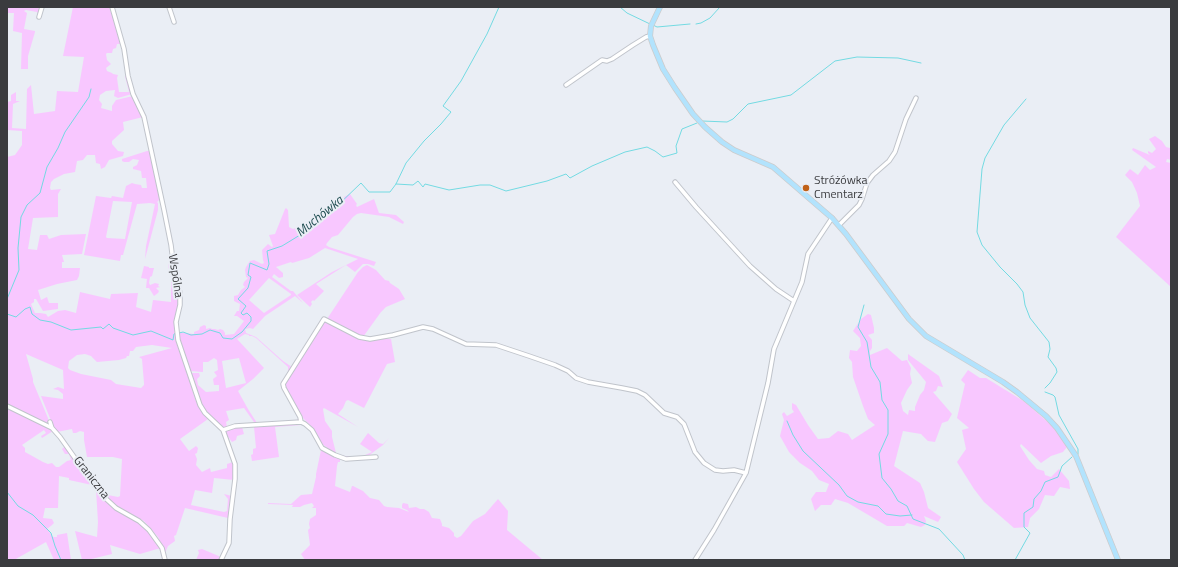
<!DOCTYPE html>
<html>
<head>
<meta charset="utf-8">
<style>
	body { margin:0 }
	#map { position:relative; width:1178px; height:567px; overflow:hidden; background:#eaeef5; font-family:"Titillium Web",sans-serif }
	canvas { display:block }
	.frame { position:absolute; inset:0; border:8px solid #3a3b3e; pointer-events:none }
</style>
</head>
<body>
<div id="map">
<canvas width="1178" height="567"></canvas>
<div class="frame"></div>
</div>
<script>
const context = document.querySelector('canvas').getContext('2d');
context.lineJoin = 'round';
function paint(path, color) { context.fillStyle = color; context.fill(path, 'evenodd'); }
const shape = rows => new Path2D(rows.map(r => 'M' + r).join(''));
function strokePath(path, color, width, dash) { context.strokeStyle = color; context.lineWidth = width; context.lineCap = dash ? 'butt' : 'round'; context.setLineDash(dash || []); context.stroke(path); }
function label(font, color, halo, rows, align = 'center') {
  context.font = font + ' "Titillium Web",sans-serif'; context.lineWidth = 4; context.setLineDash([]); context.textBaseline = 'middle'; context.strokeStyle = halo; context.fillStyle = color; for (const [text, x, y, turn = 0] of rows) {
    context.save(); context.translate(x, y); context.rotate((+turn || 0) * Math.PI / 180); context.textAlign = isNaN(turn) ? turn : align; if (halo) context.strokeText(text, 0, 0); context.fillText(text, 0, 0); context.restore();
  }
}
paint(shape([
	[7,7,41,7,39,14,38,14,37,12,26,10,24,11,27,13,24,29,35,31,35,32,28,56,28,69,21,69,22,33,13,31,14,13,7,13],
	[73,7,109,7,116,25,121,44,117,44,116,48,113,49,112,53,107,53,106,54,107,60,111,64,106,68,107,71,112,73,113,74,118,75,117,78,119,92,129,92,125,76,127,76,132,94,118,98,114,96,115,90,106,91,100,95,99,100,102,104,101,108,112,111,112,106,116,100,133,96,143,117,123,122,124,130,112,141,112,144,118,151,124,152,123,156,109,160,105,167,101,169,100,164,96,163,95,155,87,155,83,160,77,161,75,172,64,174,54,179,51,182,50,188,51,190,61,189,58,194,58,217,33,218,28,249,37,250,40,235,47,235,49,239,61,235,86,234,82,254,62,255,64,262,62,262,62,268,80,268,79,276,77,280,57,284,38,290,41,300,47,297,49,303,58,303,58,309,43,311,36,299,34,299,34,302,31,304,35,313,40,313,46,314,48,317,58,311,65,310,76,313,80,292,110,299,111,294,138,293,136,307,151,312,153,300,171,302,171,282,172,280,170,269,168,268,169,260,171,258,179,292,179,305,174,325,179,344,177,346,179,347,195,399,201,411,208,419,180,439,189,451,196,446,198,448,197,453,195,454,197,459,196,465,202,472,210,468,211,472,227,468,227,464,233,462,233,461,234,480,214,478,212,493,195,490,191,505,224,512,227,511,228,499,224,494,232,496,228,518,185,508,176,535,174,536,175,541,168,546,165,553,158,537,144,521,116,506,97,488,86,470,86,467,89,467,89,473,101,488,108,495,118,497,120,496,122,459,113,457,87,457,84,440,84,432,80,431,76,433,73,433,72,429,57,432,54,428,41,396,63,399,63,394,58,390,53,389,58,387,64,389,63,370,26,354,33,379,33,382,50,423,48,425,7,404,7,157,15,155,22,145,22,131,7,130,7,102,11,101,11,95,16,92,16,101,20,101,13,104,12,128,26,129,27,89,31,85,34,114,55,111,57,91,78,92,84,57,63,56],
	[152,345,172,348,139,357,142,359,144,383,144,385,141,388,116,384,111,380,81,374,70,370,68,368,69,361,77,355,85,354,91,356,97,362,119,360,126,358,127,356,129,356,130,351,133,351,136,347],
	[1155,136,1162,141,1166,147,1170,148,1171,146,1171,160,1167,159,1166,162,1171,163,1171,287,1116,237,1140,206,1137,193,1132,182,1125,175,1130,169,1138,175,1145,165,1150,170,1156,167,1132,150,1133,148,1150,155,1148,153,1148,151,1152,153,1156,149,1149,139],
	[147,151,150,151,160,199,157,202,158,203,158,210,145,259,146,246,155,204,150,203,137,204,123,255,121,255,120,261,84,255,96,196,111,198,112,196,123,198,126,186,132,183,135,184,141,185,142,188,147,188,146,178,142,178,141,171,133,169,133,167,137,165,139,160,133,159,129,162,124,162,122,161,122,159],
	[113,201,132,202,125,239,107,238,106,237],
	[350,194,357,204,356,205,357,207,374,199,379,213,396,215,404,222,403,224,389,217,361,213,357,214,353,217,338,235,332,237,327,243,326,245,329,247,376,262,374,266,368,264,363,264,355,272,346,265,316,284,324,291,314,301,313,300,311,302,312,304,310,307,297,295,332,272,358,259,325,248,309,258,292,263,291,262,276,267,283,273,283,277,279,278,274,274,272,277,291,291,293,291,303,303,295,296,265,316,253,329,250,328,245,329,246,333,256,337,283,361,292,367,288,372,288,367,256,338,252,336,249,336,249,335,245,334,237,339,264,368,253,379,238,391,248,409,257,423,296,421,299,418,299,420,297,422,256,425,244,408,226,411,229,420,226,422,227,427,221,427,207,414,203,408,190,373,199,373,200,376,197,379,198,385,206,392,219,391,219,385,214,385,213,379,217,376,214,372,218,370,217,360,214,358,208,362,203,362,203,372,190,371,178,332,194,334,194,332,199,330,200,327,204,325,206,326,206,329,210,328,212,329,215,329,218,330,220,329,223,330,225,333,225,335,234,334,244,321,237,316,234,316,237,311,239,311,240,304,234,301,234,296,238,295,241,290,245,287,243,285,244,282,248,278,246,277,245,270,246,267,250,261,254,260,262,264,264,263,263,260,262,250,268,244,272,247,273,246,269,235,275,234,285,209,286,208,288,210,289,227,293,229,303,225,307,227,307,229,318,221,336,210,339,205,339,203,345,200,344,197],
	[269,278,291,294,291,295,264,313,249,300],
	[239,358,246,383,226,388,222,361],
	[367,265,376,270,385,280,389,281,390,283,399,289,405,299,386,307,381,312,363,337,327,319,358,272,363,267],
	[144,266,149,267,149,268,154,268,152,276,150,277,149,283,150,285,155,283,159,284,158,286,160,287,156,288,159,291,158,293,154,296,149,288,146,288,147,279,141,278],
	[868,314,871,315,874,328,874,333,868,335,872,340,872,348,870,351,870,355,887,348,902,361,907,360,911,368,910,374,912,383,907,390,901,403,903,411,908,415,909,410,915,411,915,407,920,395,924,390,926,382,908,360,908,354,939,376,943,387,938,386,936,391,933,392,952,414,948,421,942,423,935,442,928,441,921,434,903,431,894,466,920,483,924,492,928,508,941,517,938,522,924,516,926,521,925,525,921,527,907,523,904,526,887,526,848,503,835,499,831,505,821,505,815,511,811,499,816,492,826,492,829,484,819,480,812,471,800,463,789,452,780,436,784,420,782,414,784,412,787,416,794,412,792,409,792,403,796,405,808,425,818,439,829,438,838,431,848,434,852,440,875,425,868,419,863,406,853,377,852,362,849,358,850,350,857,351,861,346,860,338,853,331,861,319],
	[324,322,326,322,359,338,391,339,395,362,387,364,364,408,348,400,346,401,343,408,338,414,358,427,324,408,323,409,325,421,332,431,332,437,336,453,339,455,345,456,363,456,372,452,360,444,368,433,379,443,383,444,389,438,383,445,368,456,346,457,339,456,322,444,313,428,303,418,286,389,286,381],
	[968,370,980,378,986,378,1025,402,1059,432,1067,447,1063,452,1051,456,1041,463,1021,444,1020,446,1029,460,1037,469,1044,471,1045,475,1051,477,1059,469,1069,481,1070,489,1060,487,1054,496,1045,495,1039,509,1030,518,1028,527,1014,528,984,502,974,489,957,462,966,449,962,430,969,428,957,418,965,384,961,380],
	[7,406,53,431,42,438,41,436,46,433,44,430,22,445,25,448,25,452,43,462,48,464,52,463,56,467,59,467,67,461,71,460,69,454,65,454,62,449,64,447,66,447,116,508,138,521,149,531,160,546,162,552,160,549,157,549,140,554,110,545,112,554,87,560,82,560,75,531,97,537,98,522,96,490,92,485,69,480,69,478,59,476,58,508,45,508,43,518,52,519,54,523,52,525,47,529,53,537,57,537,57,535,67,533,71,560,54,560,46,542,14,560,8,560,7,557],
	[301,424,307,426,311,429,322,448,338,457,340,459,340,462,338,462,337,466,335,486,350,492,352,486,353,486,363,491,370,498,379,500,384,506,387,507,399,508,409,512,407,510,402,508,402,505,403,503,408,504,409,508,416,507,420,509,424,509,429,512,432,518,440,519,442,524,442,526,449,528,454,533,454,536,457,538,461,536,473,521,485,514,498,499,508,511,507,530,543,560,305,560,301,554,310,545,308,530,310,528,309,524,310,519,316,515,316,508,312,508,314,506,312,503,304,505,300,507,292,507,293,505,268,504,268,503,291,504,301,495,312,494,316,477,316,474,321,450,315,439,312,432,304,425,301,425,275,427,279,457,252,461,251,455,253,454,253,449,256,448,254,427],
	[242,427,244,434,237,436,236,440,232,442,226,434,226,430,227,429],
	[202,549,221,557,219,560,196,560,199,553,198,550]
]), '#f8c7ff');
strokePath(shape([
	[620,7,627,13,650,24],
	[696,24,701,23,710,18,720,7],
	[653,25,657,27,690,24],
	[1026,99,1004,125,985,158,982,169,977,232,982,245,1000,267,1017,284,1023,292,1025,305,1030,318,1049,342,1050,349,1048,357,1056,368,1057,372,1050,383,1045,388],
	[702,121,727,122,733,119,748,104,791,95,835,61,857,57,898,58,921,63],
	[396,184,413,185,418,181,423,187,425,184,449,190,480,185,490,185,506,191,547,181,566,174,570,178,592,166,625,152,647,147,655,151,663,157,677,153,676,146,682,129,697,123],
	[7,299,19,270,18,248,21,217,27,205,40,193,47,167,58,148,65,132,89,97,91,89],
	[864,305,858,327,867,342,871,367,880,382,882,400,888,410,888,434,879,454,882,478,891,489,898,501,907,506,913,519,939,529,963,555,965,560],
	[7,314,16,317,25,309,30,307,32,314,40,320,51,322,71,330,101,327,103,329,109,324,113,328,133,335,151,331,173,340,174,334,176,333],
	[179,333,183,332,191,335,202,334,210,330,220,333,223,338,232,339,242,332,251,321,251,317,247,313,243,315,241,313,246,306,238,299,248,288,251,277,248,275,250,263,267,270,269,264,267,251,282,246,300,235,319,219,336,207,361,183,369,192,390,192,396,184,406,163,424,141,441,124,451,112,443,106,461,81,487,34,499,7],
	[1045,392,1053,395,1055,397,1059,415,1078,449,1078,454],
	[787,421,793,435,803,451,839,485,847,496,858,502,878,506,886,514,900,516,912,515],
	[7,492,18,506,33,515,51,533,55,546,61,560],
	[1015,560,1030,533,1024,527,1024,513,1033,507,1034,499,1041,491,1045,482,1058,477,1062,466,1072,457]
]), '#73dae2', 1);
const minor = shape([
	[112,7,124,49,128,76,133,94,144,117,164,210,171,245,174,270,180,293,180,305,176,322,178,340,200,405,205,413,223,430,235,464,235,479,230,519,229,543,221,560],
	[169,7,174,22],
	[39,17,42,7],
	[566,85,602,60,607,61,612,59,633,45,646,37,650,36],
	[675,182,696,207,750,266,776,289,794,301],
	[839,225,859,205,862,199,867,183,873,175,889,161,895,152,906,119,916,98],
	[7,406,52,428,60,437,94,485,103,496,116,508,139,521,149,530,162,548,165,560],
	[50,422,52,428],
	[301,422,300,417,284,388,283,384,324,319,359,337,370,339,393,335,423,327,433,329,466,344,496,345,529,356,555,365,568,371,576,378,588,382,622,388,637,391,645,395,664,413,677,417,684,424,695,452,704,463,715,470,723,471,734,470,746,473],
	[223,430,235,426,301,422,305,424,312,430,322,448,335,455,346,459,376,457],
	[695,560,714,530,746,473,768,383,774,349,802,282,808,254,832,218]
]);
const major = shape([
	[660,7,651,26,650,36,653,45,663,69,675,88,693,114,705,127,722,142,734,150,773,167,832,218,846,234,909,319,926,336,1003,382,1017,392,1046,416,1057,428,1076,456,1118,560]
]);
strokePath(minor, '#c0c4cb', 5.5);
strokePath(major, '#cccccd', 6);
strokePath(minor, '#fff', 3.5);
strokePath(major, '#b2e3fd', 4.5);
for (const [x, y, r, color] of [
	[806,188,4,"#c06118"]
]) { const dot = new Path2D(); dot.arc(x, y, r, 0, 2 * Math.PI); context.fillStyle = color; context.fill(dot); strokePath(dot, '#eaeef5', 1.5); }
label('12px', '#3a3b3e', '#eaeef5', [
	["Stróżówka",814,181],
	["Cmentarz",814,195]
], 'left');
label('12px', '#3a3b3e', '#eaeef5', [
	["Wspólna",175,276,81],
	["Graniczna",91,478,52]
]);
label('italic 13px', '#1e4c50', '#eaeef5', [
	["Muchówka",320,217,-39]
]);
</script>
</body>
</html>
